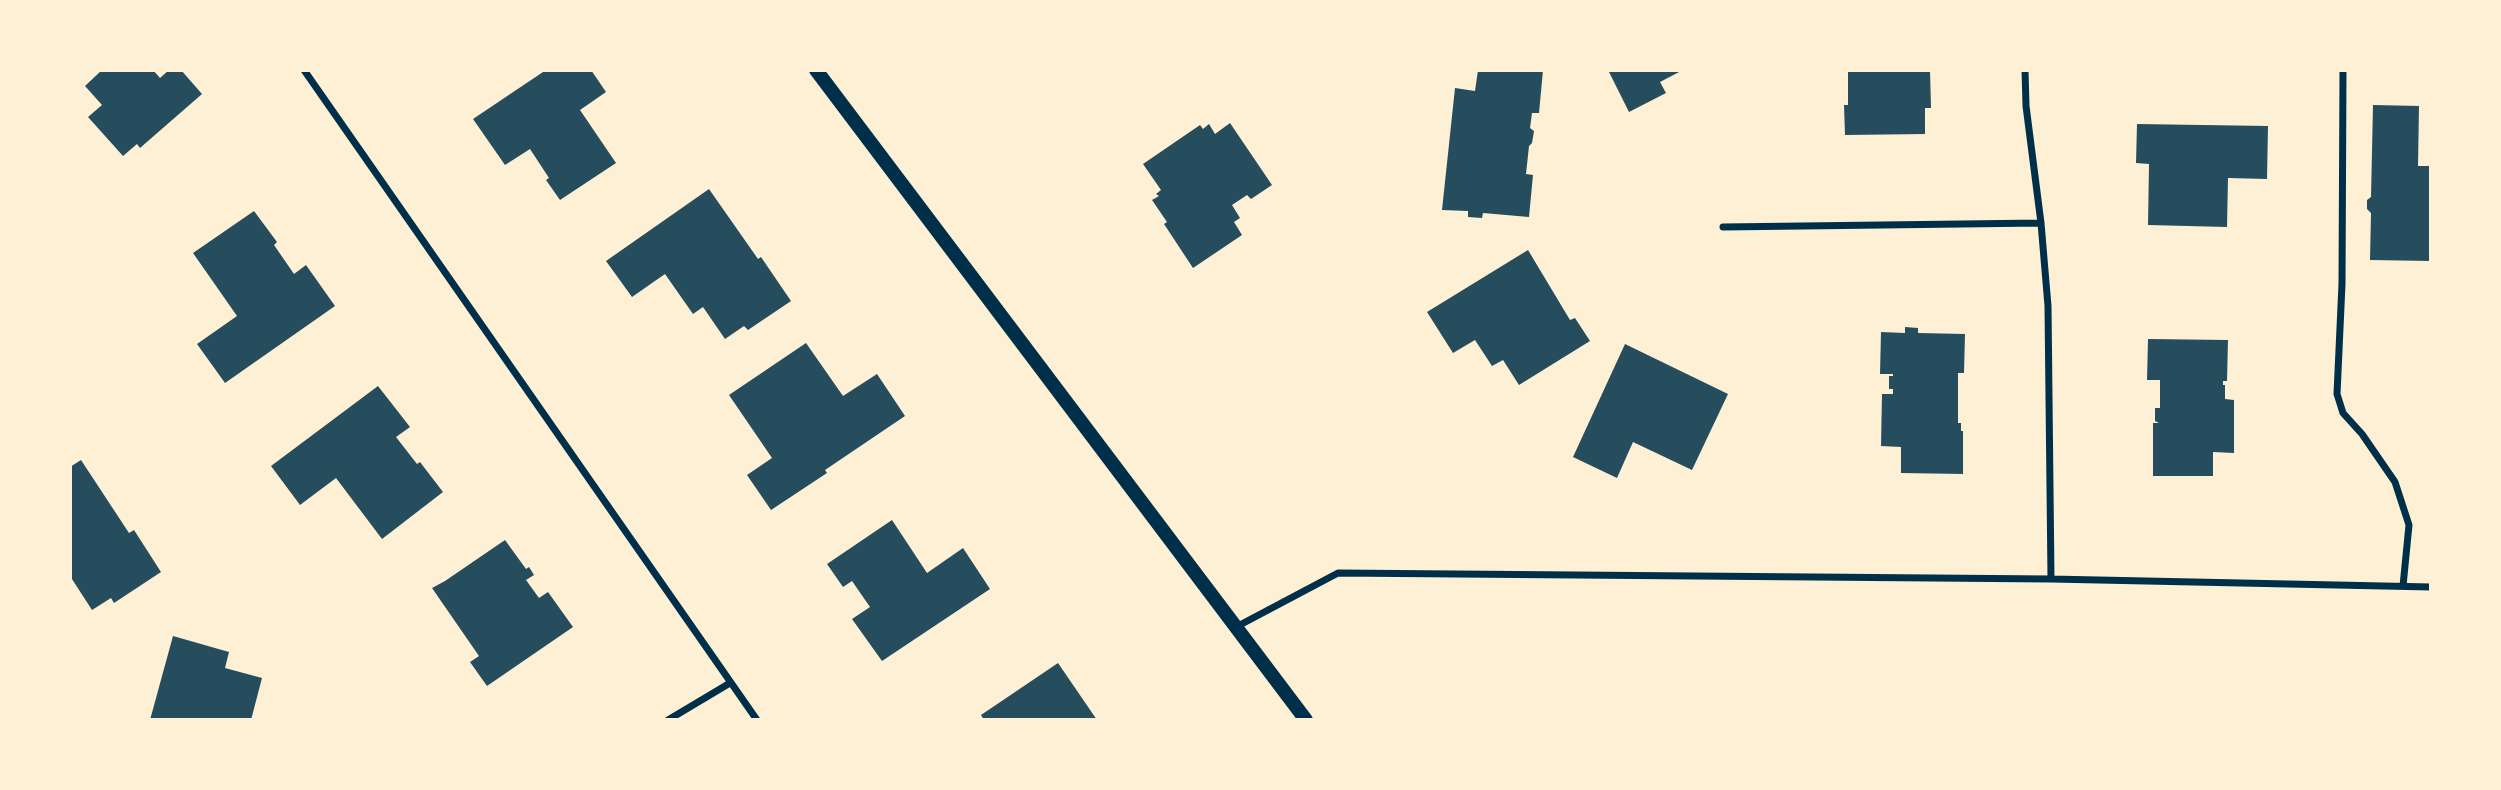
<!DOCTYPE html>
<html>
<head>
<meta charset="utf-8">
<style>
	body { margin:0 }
	#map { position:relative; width:2501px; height:790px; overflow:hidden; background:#fdf0d5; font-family:"IBM Plex Sans",sans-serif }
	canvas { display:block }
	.frame { position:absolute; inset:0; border:72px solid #fdf0d5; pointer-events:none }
</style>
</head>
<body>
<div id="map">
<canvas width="2501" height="790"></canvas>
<div class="frame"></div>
</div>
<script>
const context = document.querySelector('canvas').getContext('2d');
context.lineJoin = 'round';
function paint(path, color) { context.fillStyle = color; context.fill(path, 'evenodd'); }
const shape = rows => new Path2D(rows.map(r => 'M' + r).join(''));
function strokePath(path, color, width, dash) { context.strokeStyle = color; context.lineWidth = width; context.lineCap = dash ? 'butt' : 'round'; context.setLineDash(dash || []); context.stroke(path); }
paint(shape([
	[102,70,153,70,160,78,169,70,181,70,202,94,140,148,137,144,123,156,88,117,102,105,85,86],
	[546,70,591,70,606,92,580,110,616,163,560,200,546,180,549,178,530,149,505,165,473,119],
	[1478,70,1543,70,1539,113,1532,113,1530,128,1534,131,1532,143,1529,146,1526,174,1533,175,1529,217,1483,213,1482,218,1468,217,1468,211,1442,210,1455,88,1475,91],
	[1608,70,1683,70,1660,82,1666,93,1629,112],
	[1848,70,1930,70,1931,108,1925,108,1925,134,1845,135,1844,105,1848,105],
	[2373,105,2419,106,2418,166,2431,166,2431,261,2370,260,2371,213,2367,209,2367,200,2371,197],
	[1230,123,1272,185,1251,199,1247,195,1232,205,1240,218,1234,222,1242,235,1193,268,1164,224,1167,222,1152,200,1159,196,1156,194,1161,190,1143,164,1200,125,1203,129,1209,124,1215,134],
	[2137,124,2268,126,2267,179,2228,178,2227,227,2148,225,2149,164,2136,163],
	[709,189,758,259,761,257,791,301,748,330,744,326,725,339,703,307,693,314,665,274,632,297,606,261],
	[254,211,277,242,274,245,294,274,306,265,335,306,225,383,197,344,237,316,193,253],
	[1528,250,1570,320,1575,318,1590,341,1519,385,1503,360,1492,366,1475,340,1453,353,1427,312],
	[1905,327,1918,328,1918,333,1965,334,1964,373,1958,373,1958,423,1961,423,1961,431,1963,431,1963,474,1901,473,1901,447,1881,446,1882,394,1893,394,1893,389,1889,389,1889,376,1893,376,1893,374,1880,374,1881,332,1905,333],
	[2148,339,2228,340,2227,381,2223,381,2223,385,2225,385,2225,399,2234,400,2234,453,2213,452,2213,476,2153,476,2153,423,2159,423,2155,421,2155,408,2160,408,2160,380,2147,380],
	[806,343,843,396,877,374,905,416,825,470,827,473,771,510,747,475,772,458,729,395],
	[1625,344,1728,394,1692,470,1633,442,1617,478,1573,457],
	[378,386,410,427,396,437,417,464,420,462,443,492,382,539,336,478,300,505,271,466],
	[81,460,129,533,134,530,161,572,114,603,111,598,92,610,70,576,70,467],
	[892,520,927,573,963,548,990,589,882,661,852,619,870,607,852,581,843,587,827,564],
	[505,540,526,569,529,567,534,575,526,580,539,598,548,592,573,627,487,686,470,662,479,656,432,588,445,581],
	[173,636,229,652,225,668,262,678,251,720,150,720],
	[1058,663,1097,720,984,720,981,715]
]), '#264d5e');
strokePath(shape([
	[304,70,757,720],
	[2025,70,2026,106,2041,223,2048,306,2051,579],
	[2343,70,2342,284,2337,394,2343,413,2362,434,2395,482,2409,525,2403,586],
	[1723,227,2041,223],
	[1236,627,1338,573,2051,579,2431,587],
	[668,720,730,683]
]), '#003049', 7);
strokePath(shape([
	[816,70,1306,720]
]), '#003049', 14);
</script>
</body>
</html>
